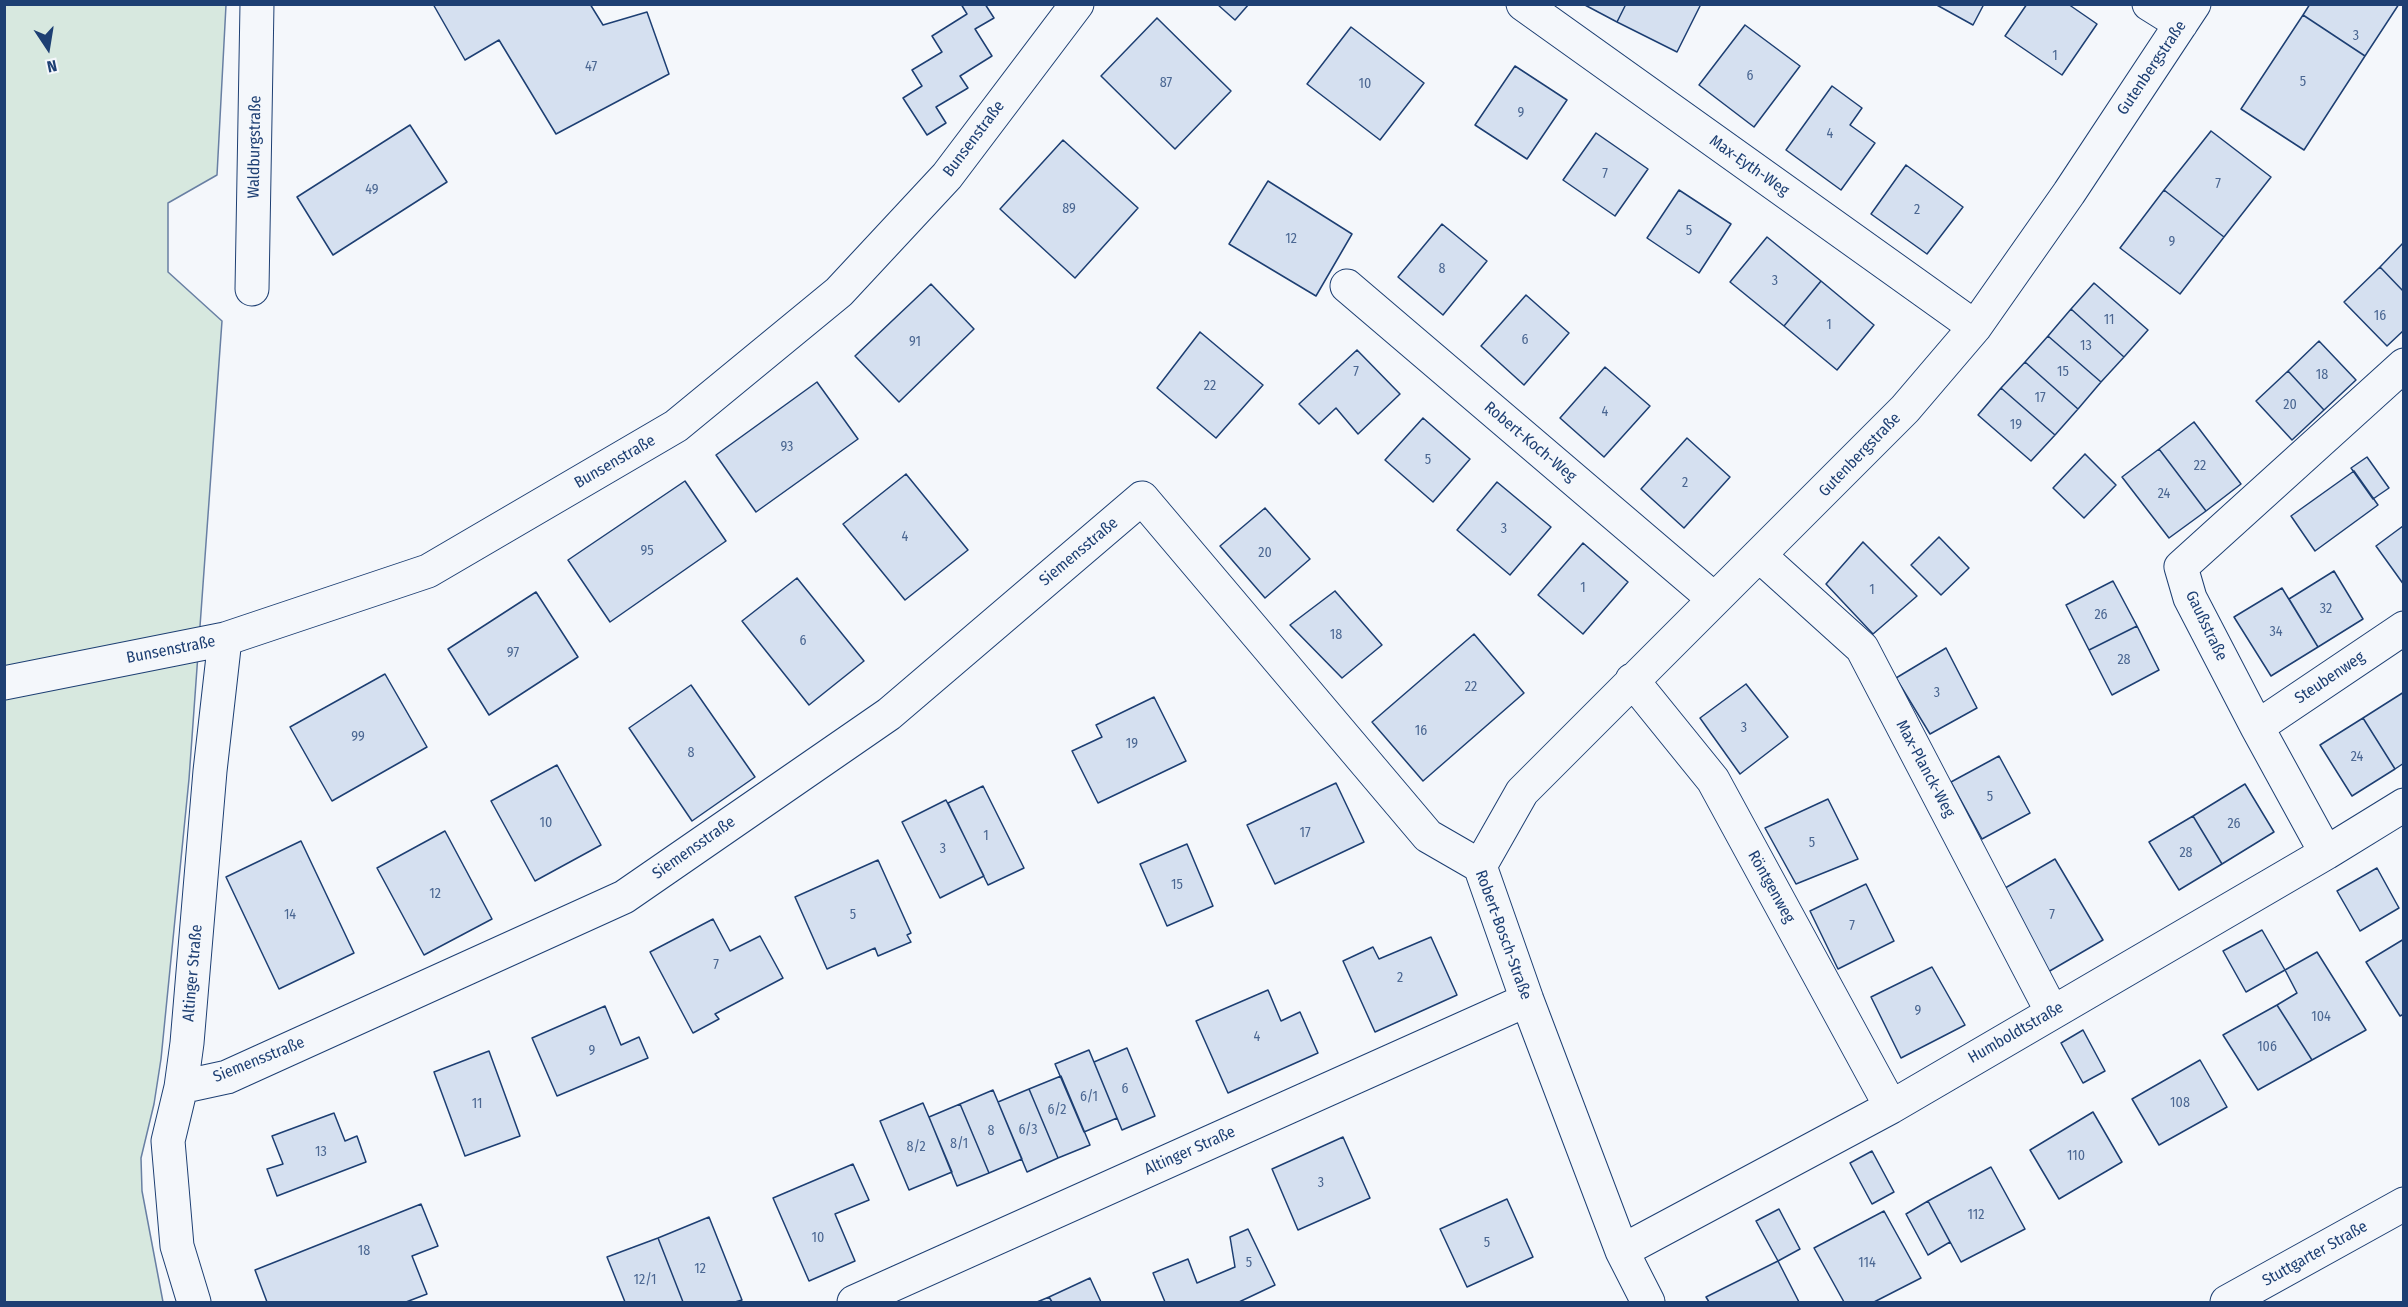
<!DOCTYPE html>
<html>
<head>
<meta charset="utf-8">
<style>
	body { margin:0 }
	#map { position:relative; width:2408px; height:1307px; overflow:hidden; background:#f4f7fb; font-family:"Fira Sans Condensed",sans-serif }
	canvas { display:block }
	.frame { position:absolute; inset:0; border:6px solid #1d3f73; pointer-events:none }
	.north { position:absolute; left:18px; top:18px; width:60px; height:60px; -webkit-text-stroke:4px #f4f7fb; paint-order:stroke; rotate:168deg; font-size:16px; font-weight:700; line-height:24px; text-align:center; color:#1d3f73 }
	.north::after { content:''; display:block; margin:auto; width:21px; height:27px; background:#1d3f73; clip-path:polygon(50% 0,100% 100%,50% 72%,0 100%) }
</style>
</head>
<body>
<div id="map">
<canvas width="2408" height="1307"></canvas>
<div class="frame"></div>
<div class="north">N</div>
</div>
<script>
const context = document.querySelector('canvas').getContext('2d');
context.lineJoin = 'round';
function paint(path, color) { context.fillStyle = color; context.fill(path, 'evenodd'); }
const shape = rows => new Path2D(rows.map(r => 'M' + r).join(''));
function strokePath(path, color, width, dash) { context.strokeStyle = color; context.lineWidth = width; context.lineCap = dash ? 'butt' : 'round'; context.setLineDash(dash || []); context.stroke(path); }
function label(font, color, halo, rows, align = 'center') {
  context.font = font + ' "Fira Sans Condensed",sans-serif'; context.lineWidth = 4.5; context.setLineDash([]); context.textBaseline = 'middle'; context.strokeStyle = halo; context.fillStyle = color; for (const [text, x, y, turn = 0] of rows) {
    context.save(); context.translate(x, y); context.rotate((+turn || 0) * Math.PI / 180); context.textAlign = isNaN(turn) ? turn : align; if (halo) context.strokeText(text, 0, 0); context.fillText(text, 0, 0); context.restore();
  }
}
const green = shape([
	[5,5,226,5,217,175,168,203,168,272,222,321,189,779,161,1059,154,1104,141,1158,142,1191,163,1302,5,1302,5,5]
]);
paint(green, '#d7e8df');
strokePath(green, '#687fa3', 1.5);
const building = shape([
	[433,4,590,4,603,25,647,12,669,74,556,134,499,40,465,60,433,4],
	[961,4,985,4,994,18,975,29,992,56,960,76,968,88,936,107,946,123,927,135,903,98,922,86,912,70,942,52,932,36,967,14,961,4],
	[1217,4,1249,4,1235,20,1217,4],
	[1583,4,1626,4,1617,22,1583,4],
	[1626,4,1701,4,1677,52,1617,22,1626,4],
	[1935,4,1984,4,1973,25,1935,4],
	[2027,4,2068,4,2097,24,2062,75,2005,36,2027,4],
	[2310,4,2399,4,2365,56,2303,15,2310,4],
	[2303,15,2365,56,2304,150,2241,109,2303,15],
	[1157,18,1231,91,1175,149,1101,76,1157,18],
	[1745,25,1800,66,1754,127,1699,85,1745,25],
	[1351,27,1424,83,1380,140,1307,84,1351,27],
	[1515,66,1567,100,1527,159,1475,125,1515,66],
	[1832,86,1862,108,1850,125,1875,143,1841,190,1786,150,1832,86],
	[410,125,447,182,333,255,297,197,410,125],
	[2211,131,2271,177,2224,237,2164,190,2211,131],
	[1596,133,1648,169,1615,216,1563,180,1596,133],
	[1063,140,1138,208,1075,278,1000,209,1063,140],
	[1906,165,1963,207,1927,254,1871,214,1906,165],
	[1268,181,1352,234,1316,296,1229,244,1268,181],
	[1679,190,1731,224,1699,273,1647,238,1679,190],
	[2164,190,2224,237,2180,294,2120,248,2164,190],
	[1442,224,1487,261,1443,315,1398,277,1442,224],
	[1767,237,1821,281,1784,326,1730,282,1767,237],
	[2404,242,2404,292,2380,267,2404,242],
	[2380,267,2404,292,2404,330,2387,346,2344,302,2380,267],
	[1821,281,1874,325,1837,370,1784,326,1821,281],
	[2094,283,2148,330,2124,357,2071,309,2094,283],
	[931,284,974,329,899,402,855,356,931,284],
	[1526,295,1569,333,1524,385,1481,346,1526,295],
	[2071,309,2124,357,2101,382,2048,336,2071,309],
	[1200,332,1263,385,1216,438,1157,388,1200,332],
	[2048,336,2101,382,2078,409,2025,362,2048,336],
	[2319,341,2356,380,2324,410,2288,371,2319,341],
	[1357,350,1400,394,1358,434,1336,408,1319,424,1299,404,1357,350],
	[2025,362,2078,409,2055,435,2001,388,2025,362],
	[1605,367,1650,406,1604,457,1560,418,1605,367],
	[2288,371,2324,410,2292,440,2256,401,2288,371],
	[817,382,858,439,756,512,716,455,817,382],
	[2001,388,2055,435,2031,461,1978,415,2001,388],
	[1423,418,1470,459,1433,502,1385,460,1423,418],
	[2194,422,2241,484,2206,511,2159,449,2194,422],
	[1687,438,1730,477,1684,528,1641,489,1687,438],
	[2159,449,2206,511,2169,538,2122,477,2159,449],
	[2085,454,2116,485,2084,518,2053,488,2085,454],
	[2367,457,2389,488,2373,499,2351,468,2367,457],
	[2354,471,2378,505,2315,551,2291,516,2354,471],
	[906,474,968,550,905,600,843,524,906,474],
	[685,481,726,541,610,622,568,560,685,481],
	[1497,482,1551,527,1510,575,1457,530,1497,482],
	[1265,508,1310,559,1265,598,1220,546,1265,508],
	[2403,526,2404,527,2404,585,2376,546,2403,526],
	[1939,537,1969,568,1941,595,1911,565,1939,537],
	[1863,542,1917,596,1873,634,1826,584,1863,542],
	[1583,543,1628,582,1583,634,1538,595,1583,543],
	[2334,571,2363,619,2318,647,2289,599,2334,571],
	[797,578,864,661,809,705,742,621,797,578],
	[2113,581,2137,626,2089,650,2066,605,2113,581],
	[2282,588,2318,647,2271,676,2234,617,2282,588],
	[1335,591,1382,645,1342,678,1290,625,1335,591],
	[536,592,578,657,489,715,448,649,536,592],
	[2137,626,2159,670,2112,695,2089,650,2137,626],
	[1474,634,1524,693,1423,781,1372,722,1474,634],
	[1946,648,1977,708,1930,734,1896,678,1946,648],
	[385,674,427,747,332,801,290,727,385,674],
	[1746,684,1788,737,1740,774,1700,718,1746,684],
	[691,685,755,777,692,821,629,728,691,685],
	[2404,692,2404,763,2395,769,2363,718,2404,692],
	[1154,697,1186,761,1098,803,1072,751,1102,737,1096,725,1154,697],
	[2363,718,2395,769,2352,796,2320,745,2363,718],
	[1999,756,2030,813,1982,839,1951,782,1999,756],
	[557,765,601,845,535,881,491,801,557,765],
	[1336,783,1364,842,1275,884,1247,825,1336,783],
	[2245,784,2274,832,2222,864,2193,816,2245,784],
	[983,786,1024,868,988,885,948,803,983,786],
	[1828,799,1858,859,1796,884,1765,828,1828,799],
	[946,800,984,876,940,898,902,822,946,800],
	[2193,816,2222,864,2179,890,2149,842,2193,816],
	[445,831,492,919,424,955,377,868,445,831],
	[301,841,354,953,279,989,226,877,301,841],
	[1187,844,1213,906,1167,926,1140,864,1187,844],
	[2055,859,2103,940,2048,972,2000,891,2055,859],
	[878,860,911,933,907,935,911,942,878,956,875,948,827,969,795,897,878,860],
	[2377,868,2399,908,2360,931,2337,891,2377,868],
	[1866,884,1894,941,1838,969,1810,911,1866,884],
	[713,919,730,951,760,936,783,978,715,1014,719,1019,693,1033,650,952,713,919],
	[2262,930,2285,970,2246,992,2223,951,2262,930],
	[1431,937,1457,995,1375,1032,1343,961,1373,947,1379,959,1431,937],
	[2404,939,2404,1014,2400,1016,2366,962,2404,939],
	[2317,952,2366,1030,2312,1060,2277,1005,2297,993,2285,970,2317,952],
	[1932,967,1965,1025,1901,1058,1871,997,1932,967],
	[1268,990,1281,1021,1300,1012,1318,1053,1228,1093,1196,1021,1268,990],
	[2277,1005,2312,1060,2258,1090,2223,1035,2277,1005],
	[605,1006,621,1045,639,1037,648,1058,557,1096,532,1038,605,1006],
	[2083,1030,2105,1071,2083,1083,2061,1043,2083,1030],
	[1127,1048,1155,1116,1122,1130,1094,1062,1127,1048],
	[1089,1050,1117,1118,1084,1132,1055,1064,1089,1050],
	[489,1051,520,1136,465,1156,434,1072,489,1051],
	[2200,1060,2227,1107,2159,1145,2132,1099,2200,1060],
	[1061,1076,1090,1145,1058,1158,1029,1089,1061,1076],
	[1029,1089,1058,1158,1027,1172,998,1102,1029,1089],
	[993,1090,1022,1159,989,1173,960,1104,993,1090],
	[923,1103,952,1172,909,1190,880,1121,923,1103],
	[960,1104,989,1173,957,1186,929,1117,960,1104],
	[2093,1112,2122,1162,2059,1199,2030,1150,2093,1112],
	[334,1113,345,1141,357,1136,366,1162,277,1196,267,1169,283,1164,272,1136,334,1113],
	[1343,1137,1370,1198,1298,1230,1272,1169,1343,1137],
	[1872,1151,1894,1192,1872,1204,1850,1163,1872,1151],
	[853,1164,869,1200,835,1214,855,1261,809,1281,773,1198,853,1164],
	[1991,1167,2025,1229,1961,1262,1928,1201,1991,1167],
	[1507,1199,1533,1257,1467,1287,1440,1229,1507,1199],
	[1928,1201,1950,1242,1928,1255,1906,1214,1928,1201],
	[421,1204,438,1246,412,1256,427,1294,406,1302,267,1302,255,1270,421,1204],
	[1779,1209,1800,1249,1778,1261,1756,1221,1779,1209],
	[1884,1211,1921,1278,1874,1302,1844,1302,1814,1248,1884,1211],
	[709,1217,742,1300,735,1302,683,1302,658,1238,709,1217],
	[1248,1229,1275,1285,1239,1302,1165,1302,1153,1273,1188,1259,1197,1283,1235,1267,1230,1237,1248,1229],
	[658,1238,683,1302,625,1302,607,1257,658,1238],
	[1778,1261,1799,1302,1709,1302,1706,1297,1778,1261],
	[1090,1278,1101,1302,1052,1302,1049,1297,1090,1278],
	[1049,1297,1052,1302,1037,1302,1049,1297]
]);
paint(building, '#d5e0f0');
strokePath(building, '#1d3f73', 1.5);
const minor = shape([
	[1523,4,1975,327],
	[2149,4,2181,24],
	[1347,286,1714,599],
	[252,289,257,4],
	[1759,555,1862,648,2052,1012],
	[1632,680,1713,780,1891,1107],
	[4,683,225,639,428,571,676,426,839,292,947,176,1077,4],
	[2257,727,2404,628],
	[2326,853,2257,727,2190,598,2181,567,2404,365],
	[1480,866,1522,792,1905,409,1975,327,2069,193,2194,4],
	[181,1087,227,1077,624,897,889,714,1142,498,1428,836,1480,866,1527,1000,1622,1251,1648,1302],
	[1622,1251,1891,1107,2326,853,2404,805],
	[194,1302,177,1246,168,1141,181,1087,187,1043,210,771,225,639],
	[854,1302,1527,1000]
]);
const major = shape([
	[2227,1302,2404,1204]
]);
strokePath(minor, '#1d3f73', 35);
strokePath(major, '#1d3f73', 35);
strokePath(minor, '#f4f7fb', 33);
strokePath(major, '#f4f7fb', 33);
label('14px', '#4b6792', null, [
	["3",2356,36],
	["1",2055,56],
	["47",591,67],
	["6",1750,76],
	["5",2303,82],
	["87",1166,83],
	["10",1365,84],
	["9",1521,113],
	["4",1830,134],
	["7",1605,174],
	["7",2218,184],
	["49",372,190],
	["89",1069,209],
	["2",1917,210],
	["5",1689,231],
	["12",1291,239],
	["9",2172,242],
	["8",1442,269],
	["3",1775,281],
	["16",2380,316],
	["11",2109,320],
	["1",1829,325],
	["6",1525,340],
	["91",915,342],
	["13",2086,346],
	["7",1356,372],
	["15",2063,372],
	["18",2322,375],
	["22",1210,386],
	["17",2040,398],
	["20",2290,405],
	["4",1605,412],
	["19",2016,425],
	["93",787,447],
	["5",1428,460],
	["22",2200,466],
	["2",1685,483],
	["24",2164,494],
	["3",1504,529],
	["4",905,537],
	["95",647,551],
	["20",1265,553],
	["1",1583,588],
	["1",1872,590],
	["32",2326,609],
	["26",2101,615],
	["34",2276,632],
	["18",1336,635],
	["6",803,641],
	["97",513,653],
	["28",2124,660],
	["22",1471,687],
	["3",1937,693],
	["3",1744,728],
	["16",1421,731],
	["99",358,737],
	["19",1132,744],
	["8",691,753],
	["24",2357,757],
	["5",1990,797],
	["10",546,823],
	["26",2234,824],
	["17",1305,833],
	["1",986,836],
	["5",1812,843],
	["3",943,849],
	["28",2186,853],
	["15",1177,885],
	["12",435,894],
	["14",290,915],
	["5",853,915],
	["7",2052,915],
	["7",1852,926],
	["7",716,965],
	["2",1400,978],
	["9",1918,1011],
	["104",2321,1017],
	["4",1257,1037],
	["106",2267,1047],
	["9",592,1051],
	["6",1125,1089],
	["6/1",1089,1097],
	["108",2180,1103],
	["11",477,1104],
	["6/2",1057,1110],
	["6/3",1028,1130],
	["8",991,1131],
	["8/1",959,1144],
	["8/2",916,1147],
	["13",321,1152],
	["110",2076,1156],
	["3",1321,1183],
	["112",1976,1215],
	["10",818,1238],
	["5",1487,1243],
	["18",364,1251],
	["5",1249,1263],
	["114",1867,1263],
	["12",700,1269],
	["12/1",645,1280]
]);
label('16px', '#1d3f73', '#f4f7fb', [
	["Gutenbergstraße",2152,68,-56],
	["Bunsenstraße",974,139,-53],
	["Waldburgstraße",255,147,-89],
	["Max-Eyth-Weg",1749,166,35],
	["Robert-Koch-Weg",1530,442,40],
	["Gutenbergstraße",1860,455,-46],
	["Bunsenstraße",615,462,-30],
	["Siemensstraße",1079,552,-40],
	["Gaußstraße",2206,626,64],
	["Bunsenstraße",171,650,-11],
	["Steubenweg",2330,678,-34],
	["Max-Planck-Weg",1925,769,62],
	["Siemensstraße",694,848,-35],
	["Röntgenweg",1771,887,61],
	["Robert-Bosch-Straße",1503,935,70],
	["Altinger Straße",193,973,-85],
	["Humboldtstraße",2016,1033,-30],
	["Siemensstraße",259,1060,-22],
	["Altinger Straße",1190,1151,-24],
	["Stuttgarter Straße",2315,1254,-29]
]);
</script>
</body>
</html>
